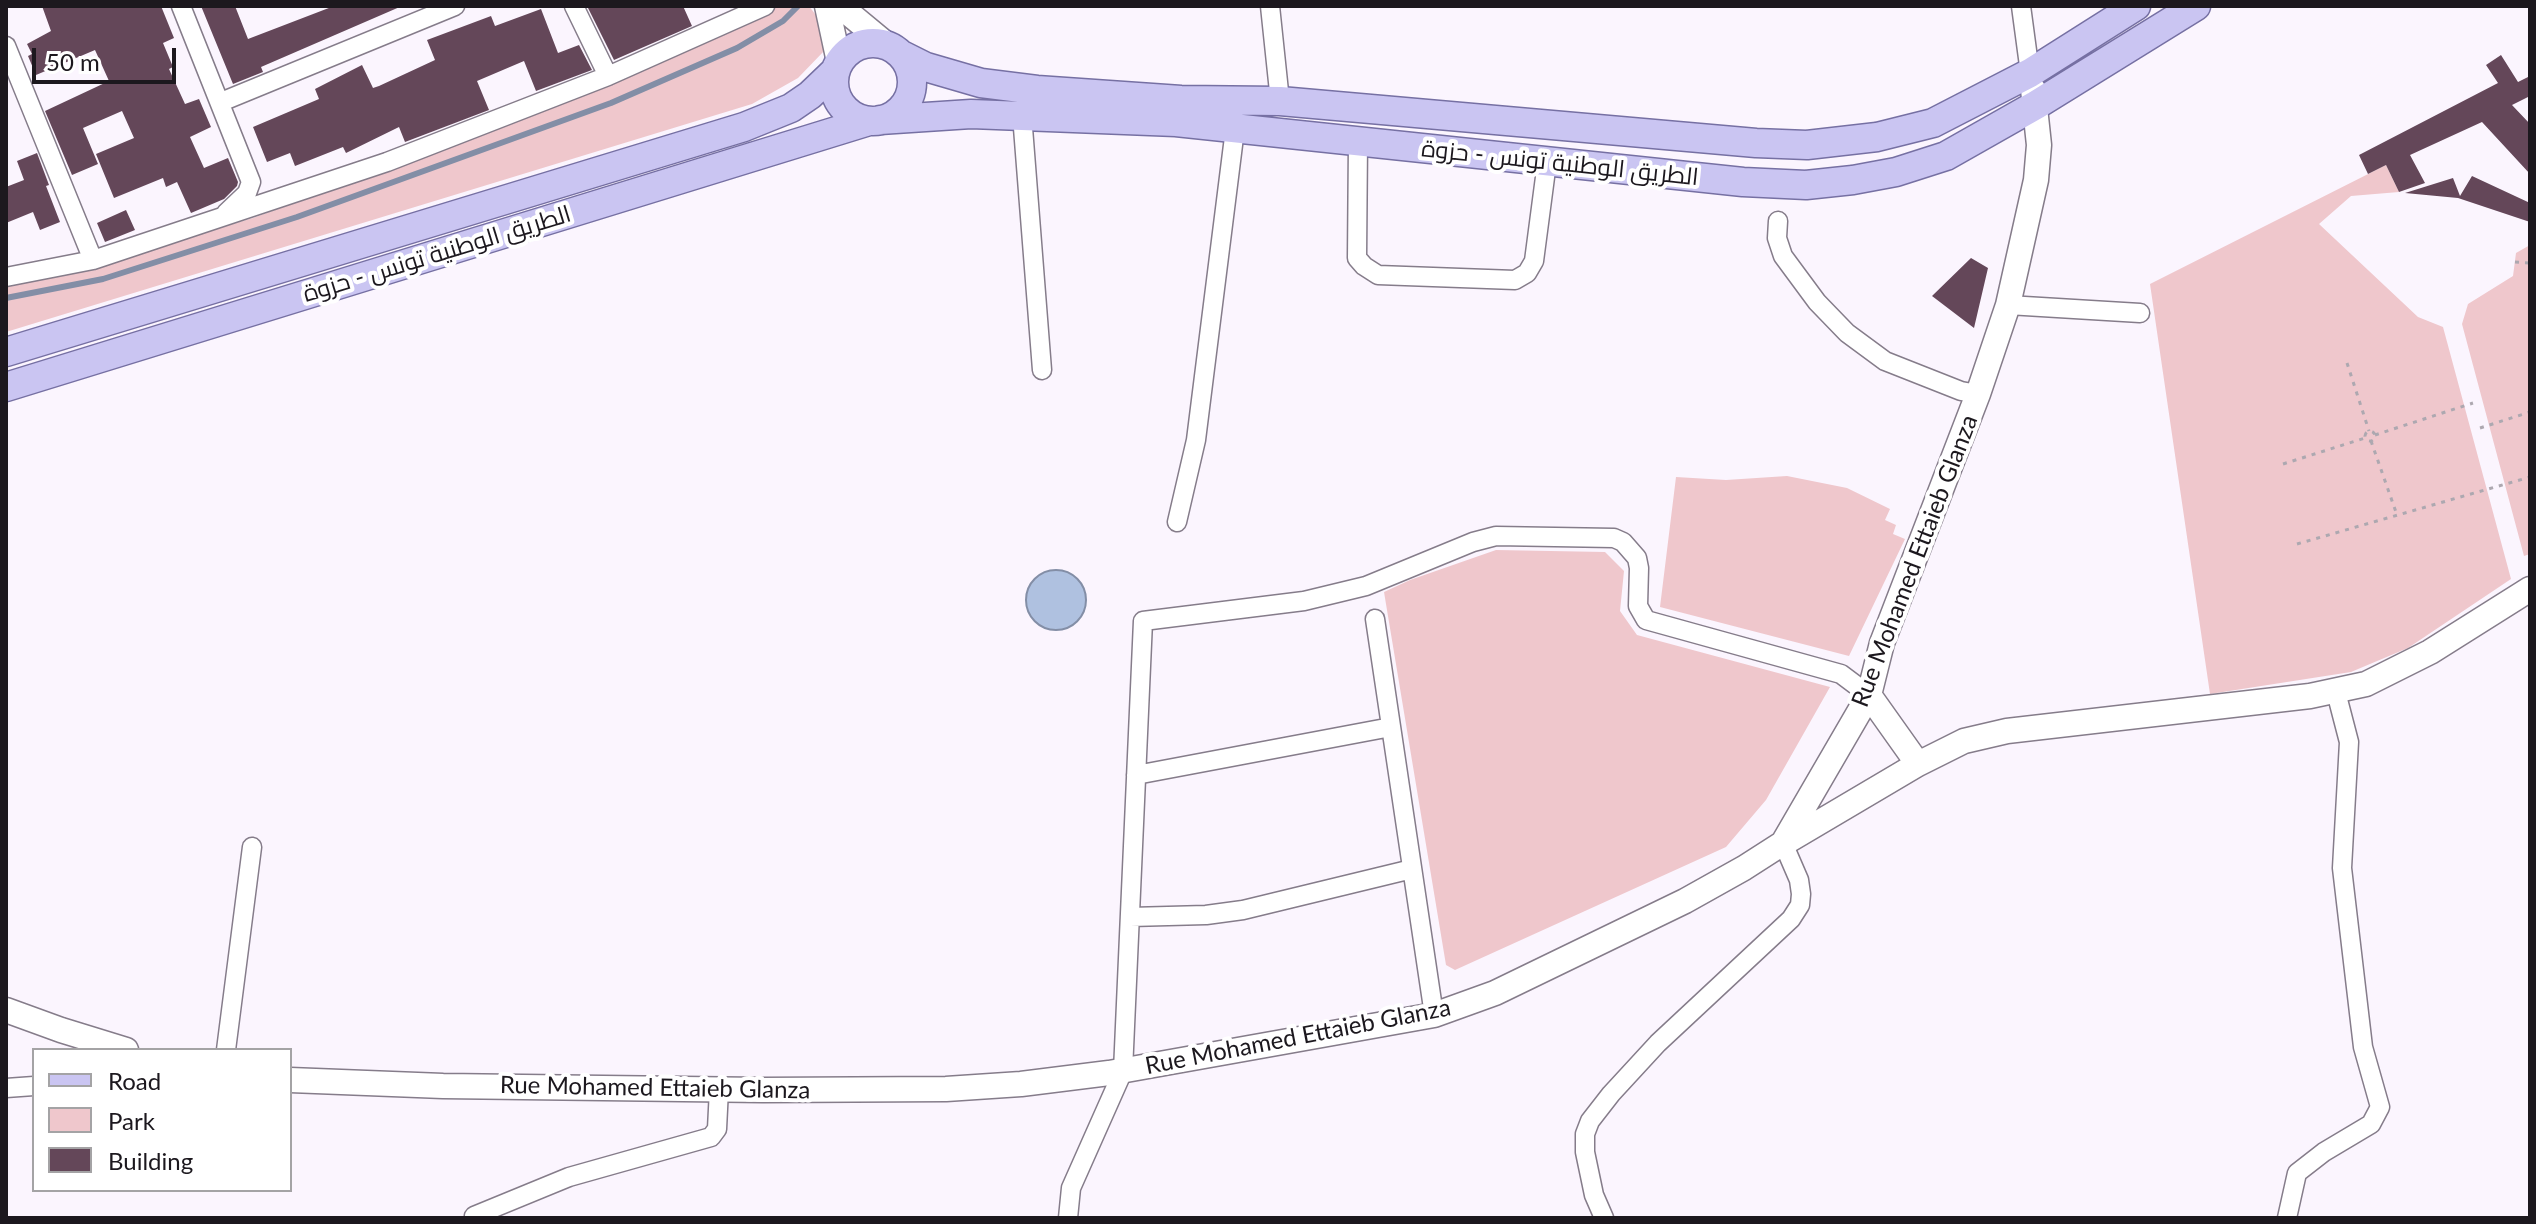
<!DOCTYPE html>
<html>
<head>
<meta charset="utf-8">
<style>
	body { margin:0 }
	#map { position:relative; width:2536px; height:1224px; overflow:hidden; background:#fbf5fe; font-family:Lato,sans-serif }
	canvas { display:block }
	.frame { position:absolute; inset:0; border:8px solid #1c181e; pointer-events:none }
	.legend { position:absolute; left:32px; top:1048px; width:260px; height:144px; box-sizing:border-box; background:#fff; border:2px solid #a4a3a5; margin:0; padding:10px 14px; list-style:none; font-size:24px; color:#1c181e }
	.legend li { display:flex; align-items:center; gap:16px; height:40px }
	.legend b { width:40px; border:2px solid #a4a3a5 }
	.scale { position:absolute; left:32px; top:48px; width:144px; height:36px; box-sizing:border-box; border:4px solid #1c181e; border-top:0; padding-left:10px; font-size:24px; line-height:28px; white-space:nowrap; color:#1c181e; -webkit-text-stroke:6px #fff; paint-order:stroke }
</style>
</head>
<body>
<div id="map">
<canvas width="2536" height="1224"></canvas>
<div class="frame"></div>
<ul class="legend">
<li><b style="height:10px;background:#cac5f2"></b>Road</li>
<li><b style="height:22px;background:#efc7cc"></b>Park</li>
<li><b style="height:22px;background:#644759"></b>Building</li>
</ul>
<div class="scale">50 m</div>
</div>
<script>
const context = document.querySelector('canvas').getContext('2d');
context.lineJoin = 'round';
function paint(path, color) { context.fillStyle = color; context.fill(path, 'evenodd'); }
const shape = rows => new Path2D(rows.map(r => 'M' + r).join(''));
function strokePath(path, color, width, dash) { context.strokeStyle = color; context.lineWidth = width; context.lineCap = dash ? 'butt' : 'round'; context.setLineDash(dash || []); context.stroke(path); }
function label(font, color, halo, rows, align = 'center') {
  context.font = font + ' Lato,Cairo,sans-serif'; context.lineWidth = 8; context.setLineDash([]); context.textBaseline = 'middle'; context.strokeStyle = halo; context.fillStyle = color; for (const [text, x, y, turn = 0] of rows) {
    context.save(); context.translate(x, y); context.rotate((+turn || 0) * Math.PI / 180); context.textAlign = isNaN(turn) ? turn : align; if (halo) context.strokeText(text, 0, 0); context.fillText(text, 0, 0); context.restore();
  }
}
paint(shape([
	[772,6,809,6,821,22,825,50,798,78,752,104,6,332,6,284,92,265,253,218,432,152],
	[2386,165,2399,192,2351,196,2319,224,2418,317,2443,327,2511,579,2408,648,2351,672,2210,694,2150,284],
	[2530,245,2530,554,2524,556,2462,324,2468,304,2513,276,2516,253],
	[1787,476,1847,488,1890,509,1885,520,1896,525,1893,534,1905,539,1849,656,1660,607,1676,477,1726,480],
	[1496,550,1605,552,1624,571,1620,611,1637,635,1830,687,1766,800,1726,847,1455,970,1446,965,1384,592,1410,580]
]), '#efc7cc');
const water = shape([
	'1026 600a30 30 0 1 1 60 0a30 30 0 1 1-60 0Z'
]);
paint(water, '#afc1e0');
strokePath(water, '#838ea6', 2);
strokePath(shape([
	[6,298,103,279,297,217,611,103,737,48,783,21,798,6]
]), '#838ea6', 6);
paint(shape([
	[42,6,161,6,174,38,163,43,173,67,169,69,185,104,199,99,211,127,190,137,204,168,228,158,238,182,237,186,224,199,191,213,177,182,166,187,163,178,114,198,96,154,134,138,122,111,83,128,98,164,72,175,45,111,109,81,95,50,36,75,28,56,32,54,27,44,51,31],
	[201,6,235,6,248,39,334,6,402,6,261,67,263,72,233,84],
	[587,6,683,6,692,26,614,60],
	[541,9,558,53,579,45,592,70,536,91,524,61,477,81,489,110,405,142,399,127,346,153,343,147,295,166,290,153,267,162,253,127,319,99,315,89,362,65,373,88,379,86,435,60,427,40,491,16,495,26],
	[2501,55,2518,82,2530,76,2530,96,2512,105,2530,124,2530,174,2482,122,2410,155,2425,183,2399,192,2386,165,2368,174,2359,155,2498,83,2486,65],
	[37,153,49,185,46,186,60,222,40,230,33,212,6,223,6,187,24,180,17,161],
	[2472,176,2530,203,2530,222,2458,198,2405,193,2453,178,2460,196],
	[126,210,135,230,105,242,97,223],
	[1971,258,1988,268,1974,328,1932,296]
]), '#644759');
const street = shape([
	[181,6,251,182,247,193,226,213],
	[574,6,608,76],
	[1270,6,1280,101],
	[2021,6,2030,73],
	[6,46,93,260],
	[221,102,455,6],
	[1022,115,1042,370],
	[1358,141,1357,258,1364,266,1378,275,1515,280,1527,273,1534,261,1547,162],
	[1778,221,1777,238,1783,256,1817,302,1847,333,1885,361,1961,391,1978,394],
	[6,277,93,260,387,162,608,76,765,6],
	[2008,305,2140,313],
	[1177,522,1196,440,1235,129],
	[1375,619,1434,1015],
	[1136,775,1391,727],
	[1130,917,1206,915,1243,910,1412,869],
	[226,1050,252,847],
	[6,1088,34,1086],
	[474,1216,569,1177,711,1137,717,1129,719,1089],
	[1068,1218,1071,1188,1123,1071,1143,621,1304,601,1366,586,1473,542,1496,536,1614,538,1623,542,1637,558,1639,568,1638,606,1646,620,1841,674,1869,695],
	[1604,1218,1594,1195,1585,1152,1585,1134,1590,1121,1611,1094,1658,1043,1791,919,1800,905,1801,894,1799,880,1783,843],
	[2287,1218,2297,1173,2324,1152,2371,1124,2380,1107,2363,1047,2342,868,2349,742,2336,692]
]);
const secondary = shape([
	[827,6,839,62],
	[840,6,887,45],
	[1869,695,1918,764],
	[1786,842,1918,764,1964,741,2007,731,2310,696,2366,684,2430,652,2530,589],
	[6,1010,61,1030,126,1050],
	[290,1080,443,1086,763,1090,946,1089,1021,1084,1109,1073,1434,1015,1495,993,1685,901,1744,868,1783,843,1869,695,1882,643,1978,394,2008,305,2036,180,2039,145,2033,89]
]);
const primary = shape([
	'834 82a39 39 0 1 1 78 0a39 39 0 1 1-78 0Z',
	[902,55,926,67,981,83,1037,90,1181,100,1280,101,1756,143,1807,145,1877,137,1933,123,2030,73,2136,6],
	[880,120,971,114,1176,122,1743,182,1806,185,1853,180,1896,172,1946,156,2036,105,2196,6],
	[6,352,744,127,791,108,810,95,834,72],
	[6,387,869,121]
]);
strokePath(street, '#857c8a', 21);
strokePath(secondary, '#857c8a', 27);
strokePath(primary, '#7670a3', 31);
strokePath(shape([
	[2515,262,2530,263],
	[2347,363,2369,431],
	[2480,428,2530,412],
	'2365 436a5 5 0 1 1 10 0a5 5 0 1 1-10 0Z',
	[2375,435,2473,403],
	[2371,441,2397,515],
	[2283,464,2365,438],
	[2297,544,2530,477]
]), '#ada8b0', 3, [4, 6]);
strokePath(street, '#fff', 18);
strokePath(secondary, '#fff', 24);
strokePath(primary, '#cac5f2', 28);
label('24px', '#1c181e', '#fff', [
	["الطريق الوطنية تونس - حزوة",1560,163,6],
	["الطريق الوطنية تونس - حزوة",437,254,-17],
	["Rue Mohamed Ettaieb Glanza",1915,561,-69],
	["Rue Mohamed Ettaieb Glanza",1298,1037,-11],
	["Rue Mohamed Ettaieb Glanza",655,1088,1]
]);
</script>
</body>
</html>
